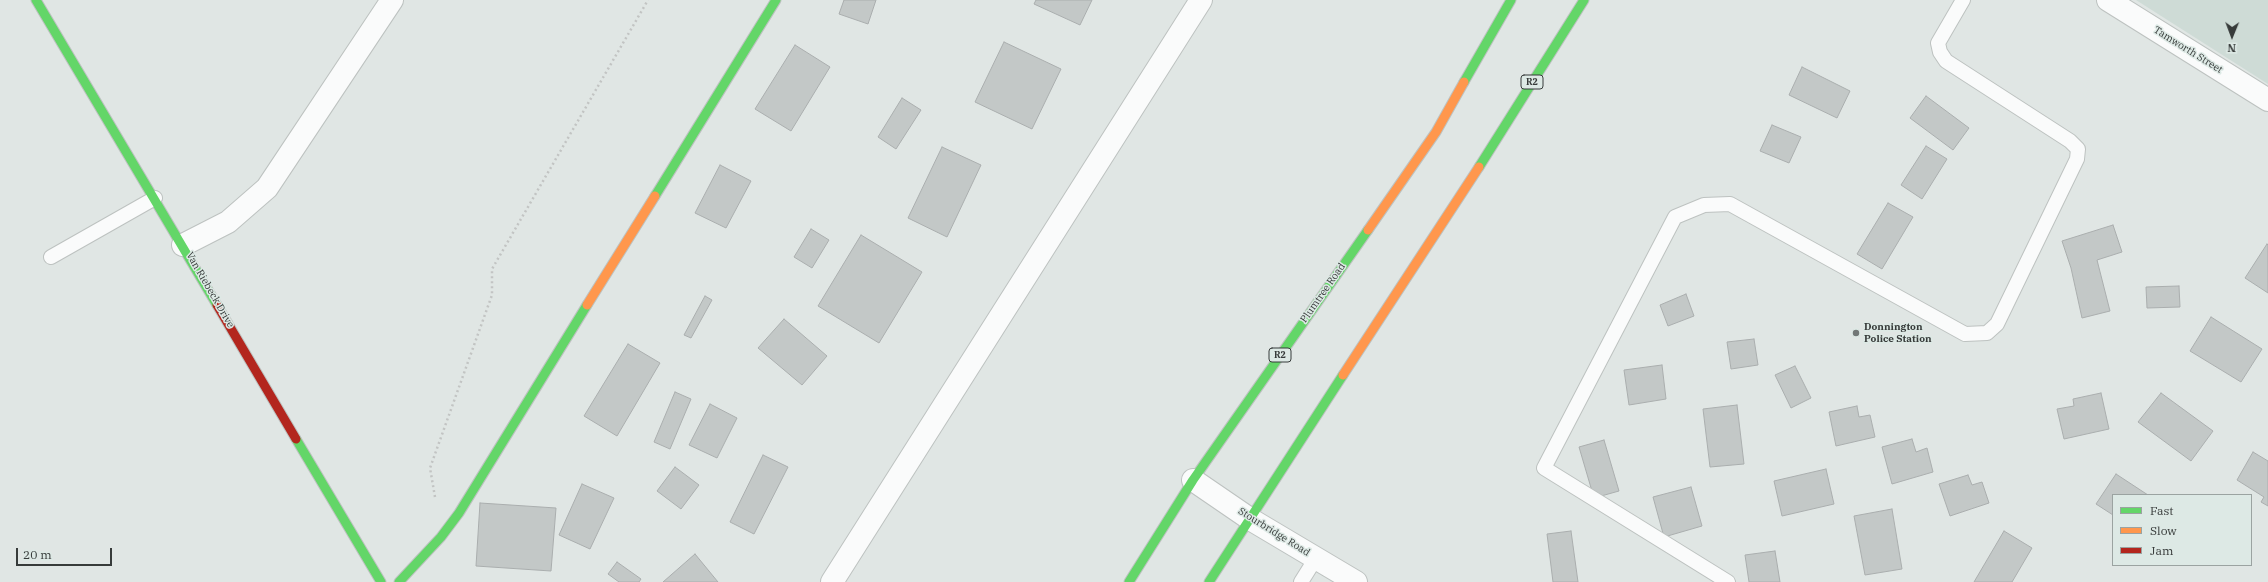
<!DOCTYPE html>
<html>
<head>
<meta charset="utf-8">
<style>
	body { margin:0 }
	#map { position:relative; width:2268px; height:582px; overflow:hidden; background:#e0e6e4; font-family:"IBM Plex Serif",serif }
	canvas { display:block }
	.legend { position:absolute; left:2112px; top:494px; width:140px; height:72px; box-sizing:border-box; background:#dde9e5; border:1px solid #9ba3a1; margin:0; padding:5px 7px; list-style:none; font-size:12px; color:#373b3a }
	.legend li { display:flex; align-items:center; gap:8px; height:20px }
	.legend b { width:20px; border:1px solid #9ba3a1 }
	.north { position:absolute; left:2212px; top:16px; width:40px; height:40px; -webkit-text-stroke:3px #dde9e5; paint-order:stroke; rotate:181deg; font-size:11px; font-weight:700; line-height:16px; text-align:center; color:#373b3a }
	.north::after { content:''; display:block; margin:auto; width:14px; height:18px; background:#373b3a; clip-path:polygon(50% 0,100% 100%,50% 72%,0 100%) }
	.scale { position:absolute; left:16px; top:548px; width:96px; height:18px; box-sizing:border-box; border:2px solid #373b3a; border-top:0; padding-left:5px; font-size:12px; line-height:14px; white-space:nowrap; color:#373b3a; -webkit-text-stroke:3px #dde9e5; paint-order:stroke }
</style>
</head>
<body>
<div id="map">
<canvas width="2268" height="582"></canvas>
<ul class="legend">
<li><b style="height:5px;background:#63d668"></b>Fast</li>
<li><b style="height:5px;background:#ff974d"></b>Slow</li>
<li><b style="height:5px;background:#b3261e"></b>Jam</li>
</ul>
<div class="north">N</div>
<div class="scale">20 m</div>
</div>
<script>
const context = document.querySelector('canvas').getContext('2d');
context.lineJoin = 'round';
function paint(path, color) { context.fillStyle = color; context.fill(path, 'evenodd'); }
const shape = rows => new Path2D(rows.map(r => 'M' + r).join(''));
function strokePath(path, color, width, dash) { context.strokeStyle = color; context.lineWidth = width; context.lineCap = dash ? 'butt' : 'round'; context.setLineDash(dash || []); context.stroke(path); }
function label(font, color, halo, rows, align = 'center') {
  context.font = font + ' "IBM Plex Serif",serif'; context.lineWidth = 3; context.setLineDash([]); context.textBaseline = 'middle'; context.strokeStyle = halo; context.fillStyle = color; for (const [text, x, y, turn = 0] of rows) {
    context.save(); context.translate(x, y); context.rotate((+turn || 0) * Math.PI / 180); context.textAlign = isNaN(turn) ? turn : align; if (halo) context.strokeText(text, 0, 0); context.fillText(text, 0, 0); context.restore();
  }
}
paint(shape([
	[2136,0,2268,0,2268,84]
]), '#cedbd6');
const building = shape([
	[844,0,876,0,868,24,839,14,844,0],
	[1036,0,1092,0,1080,25,1034,4,1036,0],
	[1004,42,1061,69,1032,129,975,102,1004,42],
	[795,45,830,67,791,131,755,109,795,45],
	[1802,67,1850,91,1837,118,1789,95,1802,67],
	[1926,96,1969,128,1953,150,1910,118,1926,96],
	[902,98,921,110,896,149,878,137,902,98],
	[1772,125,1801,137,1789,163,1760,151,1772,125],
	[1926,146,1947,159,1922,199,1901,185,1926,146],
	[942,147,981,165,947,237,908,218,942,147],
	[720,165,751,181,726,228,695,213,720,165],
	[1888,203,1913,217,1882,269,1857,254,1888,203],
	[2113,225,2122,252,2097,260,2110,311,2082,318,2071,268,2062,241,2113,225],
	[811,229,829,240,812,268,794,257,811,229],
	[861,235,922,272,879,343,818,306,861,235],
	[2267,244,2268,245,2268,293,2245,278,2267,244],
	[2179,286,2180,307,2147,308,2146,287,2179,286],
	[1686,294,1694,316,1668,326,1660,305,1686,294],
	[705,296,712,300,691,338,684,335,705,296],
	[2211,317,2262,349,2241,382,2190,351,2211,317],
	[784,319,827,356,802,385,758,348,784,319],
	[1754,339,1758,365,1731,369,1727,342,1754,339],
	[628,344,660,363,617,436,584,416,628,344],
	[1662,365,1666,399,1629,405,1624,370,1662,365],
	[1795,366,1811,398,1791,408,1775,375,1795,366],
	[675,392,691,399,670,449,654,442,675,392],
	[2101,393,2109,429,2064,439,2057,409,2074,406,2073,399,2101,393],
	[2161,393,2213,431,2191,461,2138,422,2161,393],
	[710,404,737,418,717,458,689,445,710,404],
	[1737,405,1744,464,1710,467,1703,409,1737,405],
	[1857,406,1859,417,1870,415,1875,437,1836,446,1829,412,1857,406],
	[1912,439,1916,452,1927,448,1933,472,1892,484,1882,447,1912,439],
	[1604,440,1619,491,1594,498,1579,447,1604,440],
	[2253,452,2268,461,2268,506,2261,502,2264,497,2237,480,2253,452],
	[763,455,788,467,754,534,730,522,763,455],
	[675,467,699,485,681,509,657,491,675,467],
	[1826,469,1834,504,1782,516,1774,481,1826,469],
	[2116,474,2148,495,2113,495,2113,515,2096,504,2116,474],
	[1968,475,1972,485,1982,482,1989,503,1950,516,1939,484,1968,475],
	[582,484,614,498,590,549,559,535,582,484],
	[1691,487,1702,526,1664,537,1653,497,1691,487],
	[480,503,556,508,551,571,476,566,480,503],
	[1892,509,1902,569,1865,575,1854,516,1892,509],
	[1571,531,1578,582,1553,582,1547,534,1571,531],
	[2004,531,2032,548,2012,582,1974,582,2004,531],
	[1775,551,1780,582,1749,582,1745,555,1775,551],
	[695,554,718,582,663,582,695,554],
	[617,562,641,579,639,582,619,582,608,574,617,562]
]);
paint(building, '#c3c8c7');
strokePath(building, '#aaaeae', 1);
const lane = shape([
	[51,257,155,198],
	[1301,582,1316,558],
	[1728,582,1544,468,1675,217,1704,205,1730,204,1965,334,1987,333,1997,324,2077,159,2078,149,2070,141,1946,61,1940,52,1938,43,1963,0]
]);
const street = shape([
	[2108,0,2268,100],
	[183,245,228,222,267,188,392,0],
	[1193,480,1250,519,1356,582],
	[832,582,1201,0]
]);
const fast = shape([
	[36,0,217,305],
	[1464,82,1511,0],
	[1479,167,1584,0],
	[655,196,776,0],
	[296,439,381,582],
	[399,582,441,537,459,513,587,305],
	[1129,582,1193,480,1368,230],
	[1209,582,1343,375]
]);
const slow = shape([
	[1368,230,1436,132,1464,82],
	[587,305,655,196],
	[1343,375,1479,167]
]);
const jam = shape([
	[217,305,296,439]
]);
strokePath(lane, '#bdc2c0', 16);
strokePath(street, '#bdc2c0', 24);
strokePath(fast, '#bdc2c0', 11);
strokePath(slow, '#bdc2c0', 11);
strokePath(jam, '#bdc2c0', 11);
strokePath(shape([
	[435,497,430,468,492,295,492,269,648,0]
]), '#c2c4c3', 2.5, [2, 3]);
strokePath(lane, '#fafbfb', 14);
strokePath(street, '#fafbfb', 22);
strokePath(fast, '#63d668', 9);
strokePath(slow, '#ff974d', 9);
strokePath(jam, '#b3261e', 9);
for (const [x, y, r, color] of [
	[1856,333,4,"#727776"]
]) { const dot = new Path2D(); dot.arc(x, y, r, 0, 2 * Math.PI); context.fillStyle = color; context.fill(dot); strokePath(dot, '#dde9e5', 1.5); }
for (const [x, y, w] of [
	[1532,82,22],
	[1280,355,22]
]) { const box = new Path2D(); box.roundRect(x - w / 2, y - 7, w, 14, 3); context.fillStyle = '#dde9e5'; context.fill(box); strokePath(box, '#373b3a', 1); }
label('bold 9px', '#373b3a', null, [
	["R2",1532,82],
	["R2",1280,355]
]);
label('10px', '#373b3a', '#dde9e5', [
	["Tamworth Street",2188,50,32],
	["Van Riebeck Drive",210,290,60],
	["Plumtree Road",1323,293,-55],
	["Stourbridge Road",1274,532,32]
]);
label('bold 10px', '#373b3a', '#dde9e5', [
	["Donnington",1864,327],
	["Police Station",1864,339]
], 'left');
</script>
</body>
</html>
